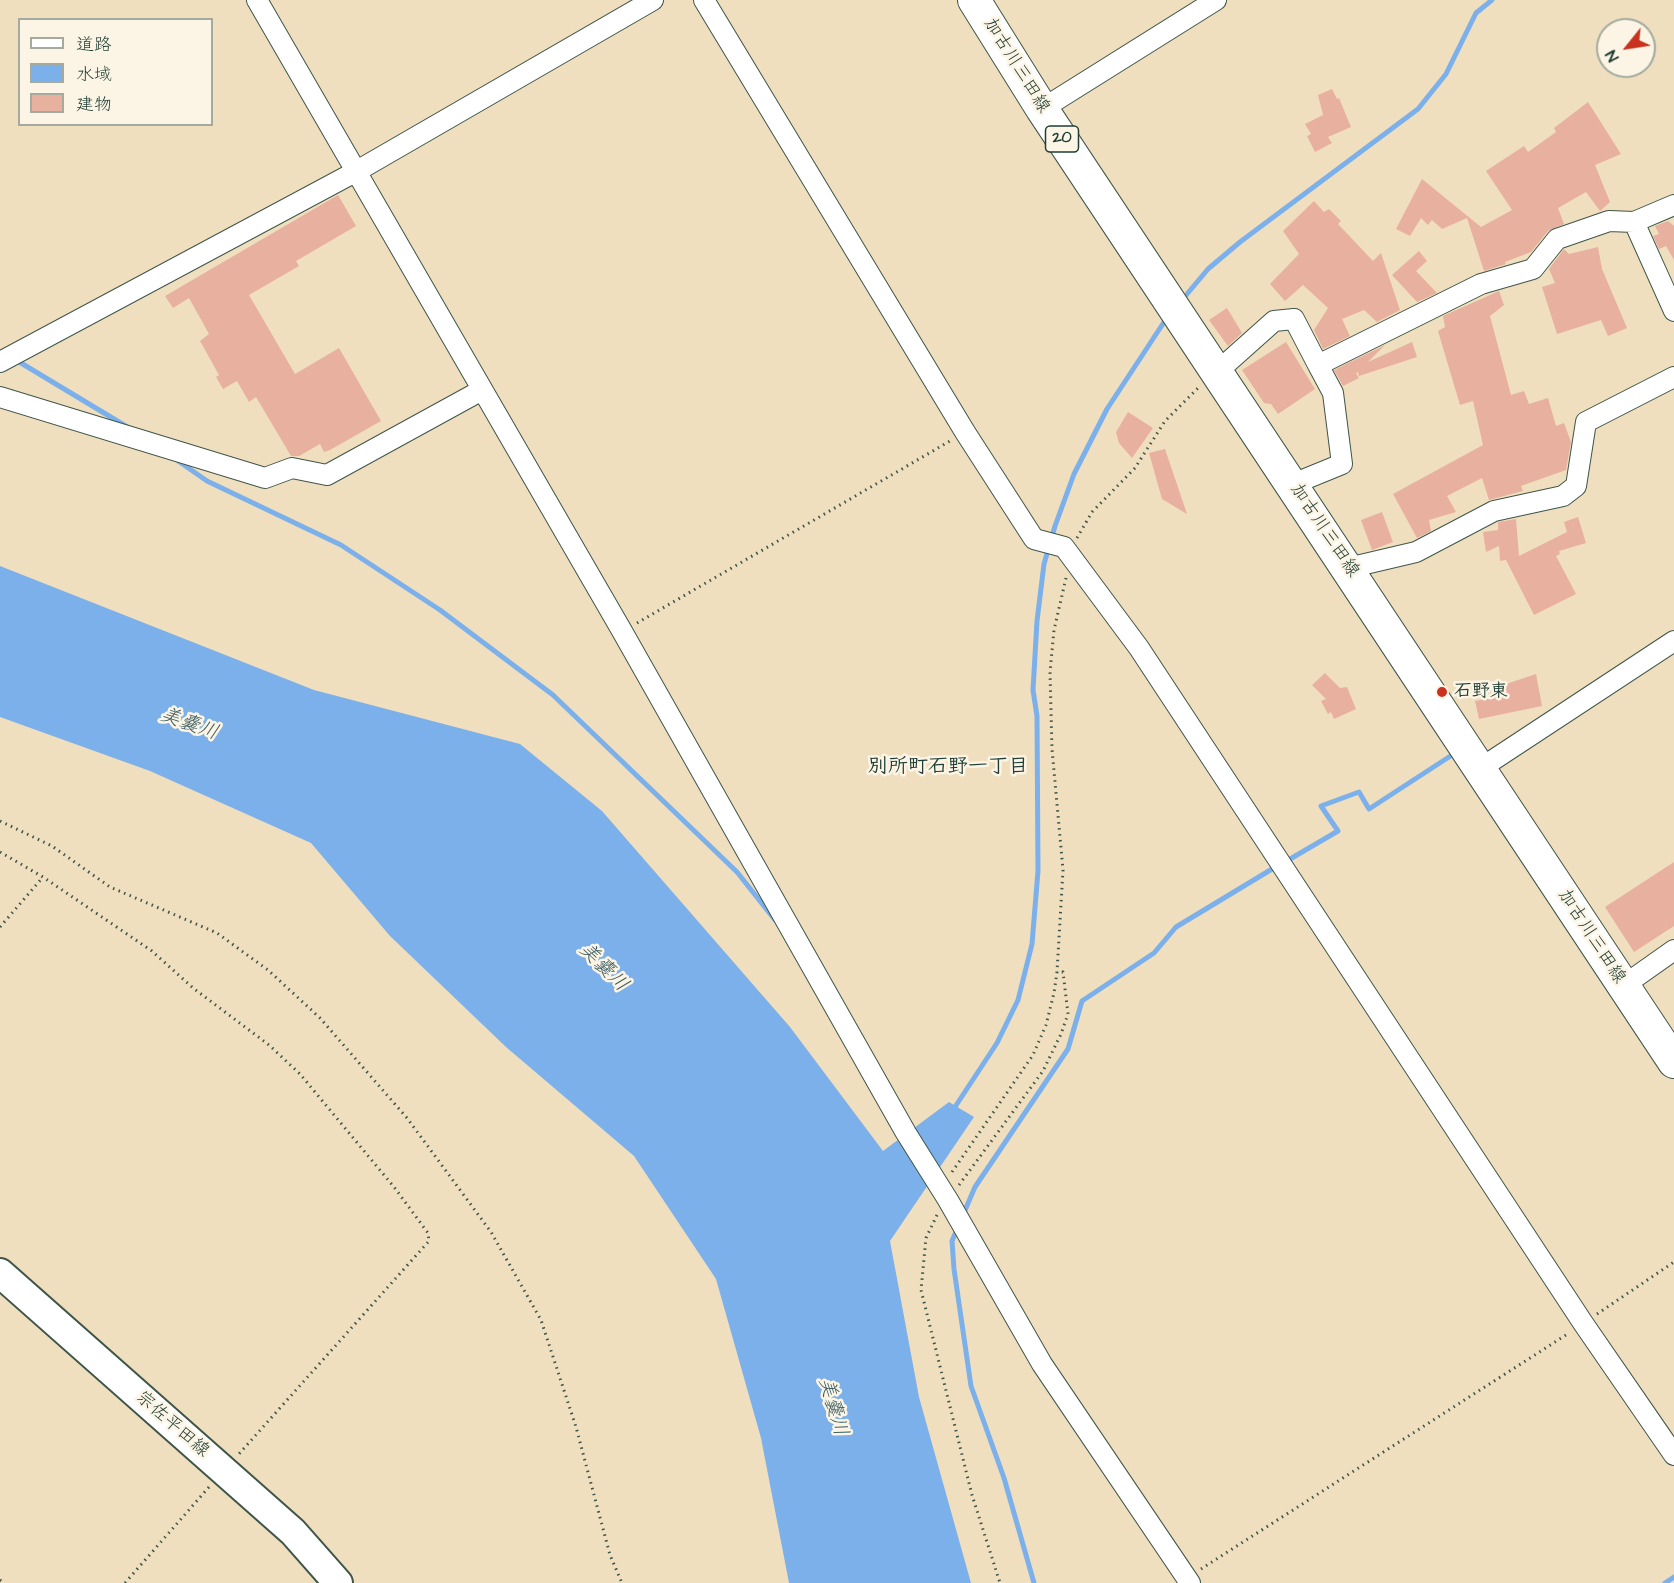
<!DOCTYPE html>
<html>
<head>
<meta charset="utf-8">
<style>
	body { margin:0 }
	#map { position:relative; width:1674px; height:1583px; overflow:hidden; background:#f0dfbf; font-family:"Architects Daughter","Klee One",sans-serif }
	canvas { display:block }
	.legend { position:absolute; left:18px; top:18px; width:195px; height:108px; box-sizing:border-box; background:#fcf5e5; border:2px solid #a4ab9e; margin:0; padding:8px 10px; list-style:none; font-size:18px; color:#1f3d34 }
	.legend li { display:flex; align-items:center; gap:12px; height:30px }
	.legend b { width:30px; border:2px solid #a4ab9e }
	.north { position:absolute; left:1596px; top:18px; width:60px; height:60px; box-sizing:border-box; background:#fcf5e5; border:2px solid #a4ab9e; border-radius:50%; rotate:240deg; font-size:16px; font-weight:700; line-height:24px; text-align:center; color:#1f3d34 }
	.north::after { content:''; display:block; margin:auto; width:21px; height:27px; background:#c8321e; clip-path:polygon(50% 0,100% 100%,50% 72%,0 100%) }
</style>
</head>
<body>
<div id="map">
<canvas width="1674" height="1583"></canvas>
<ul class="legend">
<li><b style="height:8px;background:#fff"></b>道路</li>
<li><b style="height:16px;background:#7cb0ea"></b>水域</li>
<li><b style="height:16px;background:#e8b09e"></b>建物</li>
</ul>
<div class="north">N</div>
</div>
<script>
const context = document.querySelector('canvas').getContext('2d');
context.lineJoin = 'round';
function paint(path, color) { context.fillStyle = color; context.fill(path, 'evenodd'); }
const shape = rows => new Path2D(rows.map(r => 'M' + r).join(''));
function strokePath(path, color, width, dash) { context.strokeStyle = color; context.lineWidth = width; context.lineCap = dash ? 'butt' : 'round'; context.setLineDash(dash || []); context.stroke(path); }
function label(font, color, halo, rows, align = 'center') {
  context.font = font + ' "Architects Daughter","Klee One",sans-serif'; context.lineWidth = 5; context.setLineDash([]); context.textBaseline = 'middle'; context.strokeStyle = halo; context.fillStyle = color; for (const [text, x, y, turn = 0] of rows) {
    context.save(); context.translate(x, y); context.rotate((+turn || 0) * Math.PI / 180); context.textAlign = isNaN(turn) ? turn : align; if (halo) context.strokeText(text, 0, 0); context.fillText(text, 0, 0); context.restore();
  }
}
paint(shape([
	[0,566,314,690,520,744,602,811,790,1027,883,1151,949,1102,974,1117,890,1241,919,1397,971,1583,789,1583,761,1438,716,1279,634,1156,506,1047,390,936,311,843,150,771,0,717]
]), '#7cb0ea');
strokePath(shape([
	[1182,300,1208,269,1240,242,1418,109,1446,74,1476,13,1492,0],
	[16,360,129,428],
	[174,458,207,481,341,545,440,610,553,695,737,872,775,920],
	[1285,862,1338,831,1321,806,1359,792,1369,809,1452,755],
	[953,1110,997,1043,1018,1000,1032,944,1038,871,1037,716,1033,690,1037,621,1044,564,1055,526,1074,474,1107,409,1168,316],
	[963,1215,975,1187,1068,1049,1082,1001,1154,953,1176,927,1277,866],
	[958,1227,952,1241,954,1269,971,1386,1004,1478,1034,1583],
	[1665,1583,1674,1577]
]), '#7cb0ea', 5);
paint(shape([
	[1332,89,1337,99,1339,98,1351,127,1328,137,1332,143,1315,152,1307,136,1311,134,1305,124,1323,115,1318,95],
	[1588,102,1621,154,1595,165,1610,202,1600,211,1586,192,1558,208,1564,224,1548,231,1531,252,1505,262,1506,264,1484,271,1467,218,1442,229,1432,220,1428,225,1421,218,1410,236,1396,229,1422,179,1481,227,1512,210,1486,171,1524,146,1528,152,1556,132,1554,128],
	[338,195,356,226,296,261,299,266,249,295,295,374,339,348,381,421,330,450,324,452,320,444,299,456,291,456,256,397,249,402,237,381,223,389,216,377,219,375,200,341,209,334,189,298,173,308,165,296],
	[1314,201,1324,212,1329,209,1341,221,1338,224,1373,261,1381,253,1400,310,1377,322,1364,310,1342,319,1350,336,1323,349,1314,330,1328,308,1303,285,1285,301,1270,284,1299,254,1283,231],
	[1668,221,1674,226,1674,260,1666,246,1659,249,1653,236,1659,234,1655,226],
	[1598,247,1602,269,1627,328,1608,336,1601,320,1557,334,1542,287,1555,283,1549,269,1564,249,1569,254],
	[1419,251,1427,261,1416,271,1437,293,1417,302,1392,275],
	[1499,291,1504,305,1490,316,1511,395,1524,391,1529,404,1548,398,1556,426,1564,423,1571,442,1566,470,1521,486,1523,491,1489,500,1482,478,1447,496,1456,512,1429,520,1431,531,1417,538,1393,494,1483,445,1473,401,1460,405,1438,331,1445,327,1443,316],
	[1227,308,1242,333,1228,346,1209,320],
	[1286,342,1315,389,1278,414,1271,404,1264,403,1242,370],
	[1412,342,1417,357,1359,376,1358,372,1356,373,1359,378,1343,386,1334,370,1385,345,1368,362],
	[1128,412,1153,428,1132,458,1119,443,1116,432],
	[1165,449,1187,514,1162,499,1149,453],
	[1382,512,1393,542,1372,550,1361,520],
	[1578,517,1586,543,1559,551,1560,554,1556,556,1576,594,1534,615,1506,560,1500,561,1499,546,1486,552,1483,532,1498,530,1498,522,1516,519,1519,556,1567,532,1564,522],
	[1325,673,1340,688,1347,687,1356,709,1334,719,1331,712,1328,714,1321,701,1326,699,1312,685],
	[1536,674,1542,706,1479,719,1475,701,1506,695,1506,684],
	[1674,862,1674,926,1634,952,1605,907]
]), '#e8b09e');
const minor = shape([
	[257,0,622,631,906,1133,948,1200,1042,1364,1190,1583],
	[704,0,965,432,1034,539,1064,547,1139,648,1583,1323,1674,1455],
	[1042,109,1216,0],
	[1634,222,1674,311],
	[0,362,357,171,653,0],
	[1218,371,1274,321,1294,319,1318,365,1481,284,1533,269,1557,239,1609,221,1634,222,1674,205],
	[0,397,265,478,292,468,327,475,482,390],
	[1293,484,1342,464,1333,393,1318,365],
	[1348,568,1416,552,1494,511,1563,496,1576,486,1586,422,1674,377],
	[1481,768,1674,641],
	[1623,986,1674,950]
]);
const secondary = shape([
	[0,1273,293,1532,338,1583]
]);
const primary = shape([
	[974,0,1042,109,1674,1062]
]);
strokePath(minor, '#3e5549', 22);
strokePath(secondary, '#3e5549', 32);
strokePath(primary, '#3e5549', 34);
strokePath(shape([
	[1077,538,1092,512,1135,468,1165,421,1198,388],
	[637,623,950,441],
	[0,821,52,846,110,887,217,933,268,970,320,1018,407,1118,491,1232,541,1320,576,1427,610,1555,622,1583],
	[0,852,43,877,152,951,193,988,269,1045,300,1074,394,1187,428,1233,429,1241,238,1455],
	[0,927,43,877],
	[952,1172,1033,1055,1046,1025,1054,993,1057,972,1063,870,1052,749,1050,672,1054,630,1066,578],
	[959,1185,1043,1071,1061,1034,1068,1014,1063,972,1057,972],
	[937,1215,926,1238,921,1290,972,1495,1000,1583],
	[1597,1314,1674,1262],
	[1201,1569,1569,1333],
	[0,1580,5,1583],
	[125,1583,209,1487]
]), '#3e5549', 3, [1.5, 4.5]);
strokePath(minor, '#fff', 20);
strokePath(secondary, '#fff', 28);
strokePath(primary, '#fff', 32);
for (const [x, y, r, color] of [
	[1442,692,6,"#c8321e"]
]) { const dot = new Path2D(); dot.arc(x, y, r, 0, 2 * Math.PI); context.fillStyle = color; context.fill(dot); strokePath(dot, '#fcf5e5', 2); }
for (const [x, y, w] of [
	[1062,139,33]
]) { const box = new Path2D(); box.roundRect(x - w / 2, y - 13, w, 26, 4.5); context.fillStyle = '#fcf5e5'; context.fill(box); strokePath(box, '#1f3d34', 1.5); }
label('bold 16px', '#1f3d34', null, [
	["20",1062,139]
]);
label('18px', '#1f3d34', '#fcf5e5', [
	["加古川三田線",1016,66,58],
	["加古川三田線",1324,531,56],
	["加古川三田線",1591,937,57],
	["宗佐平田線",172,1425,41]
]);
label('bold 18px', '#1f3d34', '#fcf5e5', [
	["石野東",1454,692]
], 'left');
label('italic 20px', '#365a62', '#fcf5e5', [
	["美嚢川",189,725,20],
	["美嚢川",603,968,45],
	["美嚢川",832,1407,74]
]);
label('bold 20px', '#1f3d34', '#fcf5e5', [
	["別所町石野一丁目",948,768]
]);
</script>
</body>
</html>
